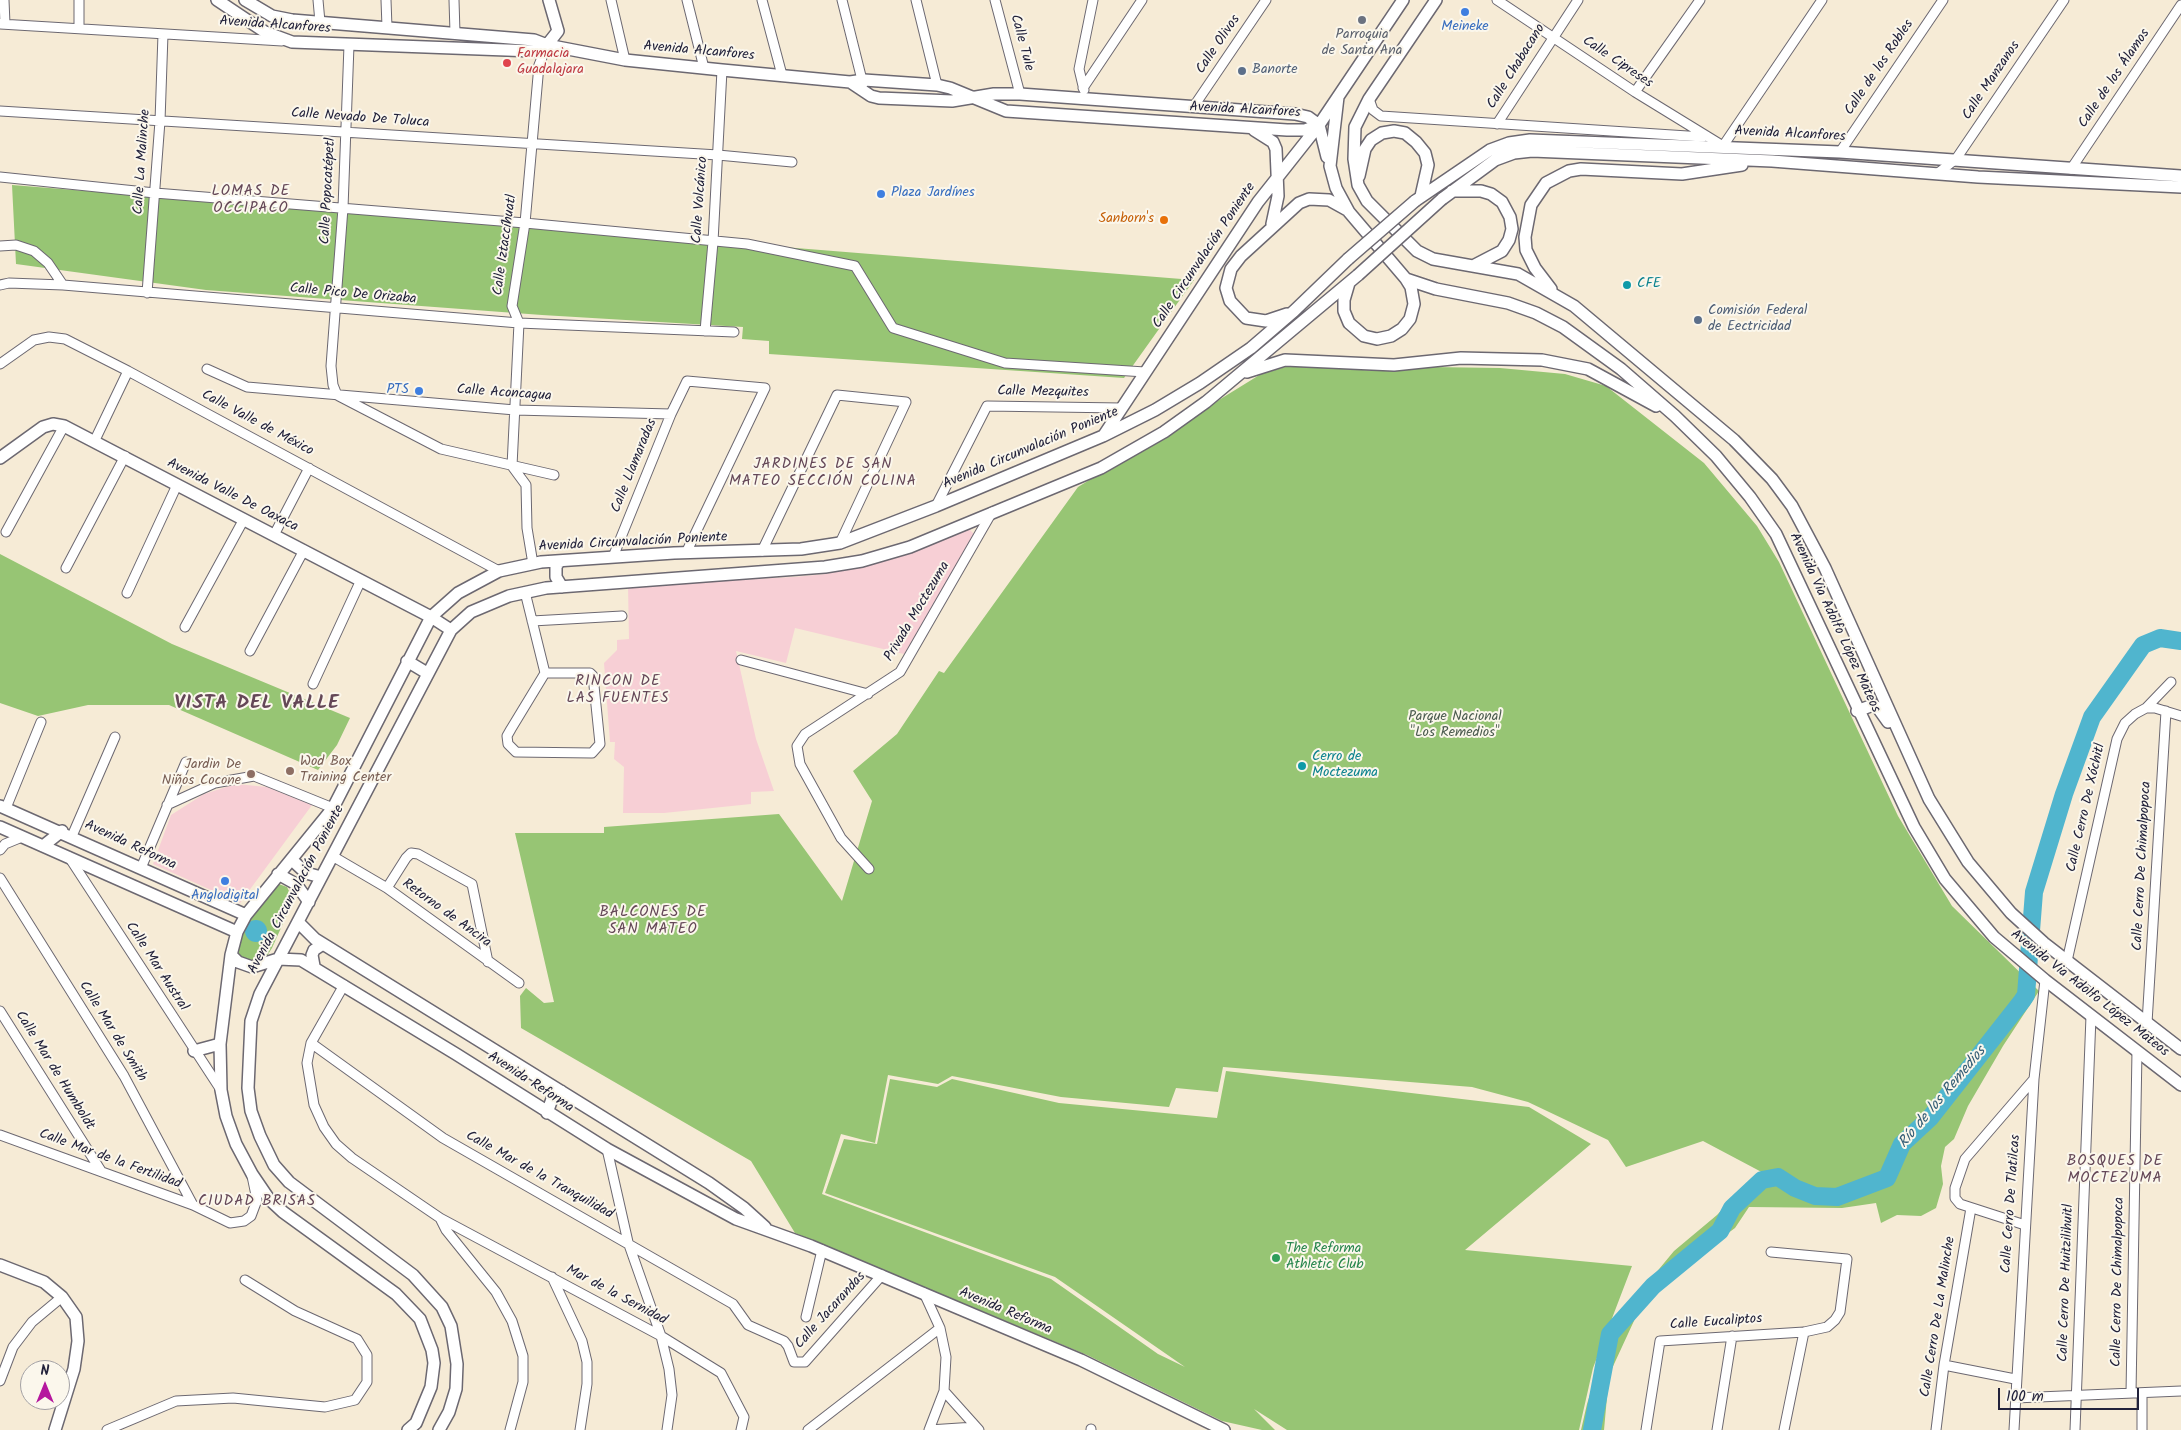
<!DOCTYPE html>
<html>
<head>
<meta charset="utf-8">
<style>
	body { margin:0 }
	#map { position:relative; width:2181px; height:1430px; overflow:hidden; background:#f6ebd6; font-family:Kalam,sans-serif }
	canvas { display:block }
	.north { position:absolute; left:20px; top:1360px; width:50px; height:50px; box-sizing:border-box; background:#fbf7ec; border:1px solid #a4a2a5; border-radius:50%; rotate:0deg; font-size:14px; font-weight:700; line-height:20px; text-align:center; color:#22223b }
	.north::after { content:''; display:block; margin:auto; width:18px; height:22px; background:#b5179e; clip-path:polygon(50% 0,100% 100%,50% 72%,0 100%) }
	.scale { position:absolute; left:1998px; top:1388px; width:141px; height:22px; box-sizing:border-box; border:2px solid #22223b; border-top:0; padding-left:6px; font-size:15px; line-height:18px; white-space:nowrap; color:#22223b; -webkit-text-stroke:4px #fbf7ec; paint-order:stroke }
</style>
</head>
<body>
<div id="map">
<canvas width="2181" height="1430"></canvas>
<div class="north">N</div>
<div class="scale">100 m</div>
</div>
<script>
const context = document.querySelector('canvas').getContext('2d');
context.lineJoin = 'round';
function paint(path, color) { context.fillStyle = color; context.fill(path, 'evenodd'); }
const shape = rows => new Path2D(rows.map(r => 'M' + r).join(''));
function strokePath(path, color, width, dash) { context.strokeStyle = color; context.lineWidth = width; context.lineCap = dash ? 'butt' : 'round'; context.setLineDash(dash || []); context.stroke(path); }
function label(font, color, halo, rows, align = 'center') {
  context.font = font + ' Kalam,sans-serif'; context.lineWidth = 4; context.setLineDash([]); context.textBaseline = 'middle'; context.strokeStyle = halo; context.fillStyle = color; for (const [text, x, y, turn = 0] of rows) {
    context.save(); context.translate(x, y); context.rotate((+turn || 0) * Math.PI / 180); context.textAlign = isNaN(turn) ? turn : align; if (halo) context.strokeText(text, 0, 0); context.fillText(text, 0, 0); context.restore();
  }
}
paint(shape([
	[968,528,975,535,904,654,795,628,786,663,736,651,756,739,774,791,751,792,751,804,664,813,623,813,624,767,614,759,615,742,610,742,604,663,617,650,617,640,629,639,628,585,794,577,826,574,881,562],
	[236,784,267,787,312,805,240,903,153,864,171,815,204,794]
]), '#f7cfd5');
paint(shape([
	[12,185,1194,280,1124,378,769,354,769,341,742,339,743,327,542,315,206,290,16,264],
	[1289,366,1381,371,1431,367,1500,368,1565,374,1606,386,1704,463,1757,526,1779,562,1898,816,1952,906,2039,991,2003,1046,1968,1106,1954,1139,1945,1147,1941,1166,1943,1184,1936,1208,1921,1216,1897,1215,1881,1223,1876,1203,1842,1208,1749,1207,1735,1228,1704,1251,1639,1310,1609,1375,1604,1430,1581,1430,1587,1404,1611,1327,1674,1251,1717,1215,1739,1192,1771,1177,1703,1141,1626,1167,1608,1140,1528,1102,1472,1087,1223,1067,1218,1092,1176,1088,1169,1107,1061,1097,952,1076,938,1084,888,1075,875,1143,841,1134,822,1194,1051,1279,1158,1354,1185,1367,1055,1277,825,1193,844,1139,877,1144,890,1079,937,1087,952,1079,1059,1103,1217,1118,1226,1071,1529,1107,1591,1144,1465,1250,1632,1266,1593,1368,1579,1430,1287,1430,1254,1409,1275,1430,1262,1430,1222,1421,1087,1355,795,1233,751,1161,521,1028,520,996,526,988,544,1003,554,1002,515,833,604,833,604,827,779,814,842,901,872,801,853,771,897,734,939,671,944,673,1078,487,1261,374],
	[0,554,172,644,350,718,337,745,318,770,169,705,88,705,38,716,0,703],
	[276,883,287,887,292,897,289,910,272,948,265,959,244,963,234,953,243,925]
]), '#97c574');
paint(shape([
	'245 931a11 11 0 1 1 22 0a11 11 0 1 1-22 0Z'
]), '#50b5ce');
strokePath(shape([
	[1592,1430,1610,1334,1653,1286,1720,1231,1732,1208,1762,1180,1778,1177,1795,1188,1815,1196,1837,1197,1887,1178,1902,1144,1930,1118,2022,1001,2026,995,2034,892,2064,794,2092,717,2143,645,2160,638,2181,641]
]), '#50b5ce', 18);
const street = shape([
	[4,0,5,24],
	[79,0,79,28],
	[318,0,320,22],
	[386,0,387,27],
	[454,0,455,33],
	[611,0,625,60],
	[687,0,704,68],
	[762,0,782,75],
	[842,0,863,84],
	[916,0,937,85],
	[995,0,1020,94],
	[1497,0,1635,92,1723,146,1822,0],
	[0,24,282,41],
	[349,45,343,208,331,366,333,385,337,395,441,449,554,475],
	[1083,88,1142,0],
	[1084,90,1079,69,1093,0],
	[1635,92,1700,0],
	[1369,99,1373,110,1381,116,1703,137],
	[1194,106,1266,0],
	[0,111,718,155,792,162],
	[1497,124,1578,0],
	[1840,152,1943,0],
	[2071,169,2181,5],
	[1938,173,1956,159,2064,0],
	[0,177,155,193,525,223,747,244,855,266,893,328,1005,363,1145,372],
	[0,246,16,245,34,251,48,263,63,285],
	[0,285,9,283,63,285,519,323,734,332],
	[147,293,160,121,163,34],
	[705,331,713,242,722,70],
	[0,364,34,340,49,337,65,339,128,371,499,571],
	[207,369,247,387,515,410,671,414],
	[94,442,128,371],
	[936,506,987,406,1121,408],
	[6,532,64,426],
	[274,535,309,468],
	[762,551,837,395,906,402,840,543],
	[613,557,671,414,687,381,765,388,686,553],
	[533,564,527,528,526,485,512,466,519,323,512,306,525,223,539,65,547,45],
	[66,568,125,456],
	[525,592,545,673,511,729,507,736,508,744,516,752,592,753,600,744,593,676,590,673,545,673],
	[127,593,177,485],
	[532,621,622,616],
	[185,627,244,519],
	[250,651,304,550],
	[741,660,868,694],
	[313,684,361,580],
	[2146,708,2155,708,2181,716],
	[167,805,215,783,254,776,333,808],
	[6,808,41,722],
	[72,836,115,737],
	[0,850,5,844,22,837],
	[69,857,221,1090],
	[334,857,387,888,519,983],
	[141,868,186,762],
	[869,869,841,838,800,764,797,746,805,734,900,672,992,512],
	[0,878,124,1076,193,1205],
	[387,888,406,858,411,853,418,854,472,884,488,962],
	[2067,961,2117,739,2125,723,2135,714,2146,708,2171,682],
	[344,985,311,1043,307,1063,314,1105,324,1127,336,1144,352,1158,440,1218,661,1336,721,1373,744,1417,741,1430],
	[0,1011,101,1171],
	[2147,1023,2166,711],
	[311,1043,443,1138,733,1304,748,1325,784,1341,788,1346,794,1362,805,1362,882,1275],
	[0,1135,193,1205,230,1223,244,1221,251,1216,257,1200,252,1176],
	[607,1149,628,1242,661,1336,669,1369,672,1395,667,1430],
	[440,1218,446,1230,496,1292,512,1321,523,1356,523,1382,510,1430],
	[2025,1225,1960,1204,1955,1198,1955,1188,1965,1159,2034,1079],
	[552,1277,582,1341,587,1362,587,1384,580,1430],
	[924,1293,940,1328,946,1357,944,1391,929,1430],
	[806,1317,822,1250],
	[1944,1365,2015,1379],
	[0,1381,13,1347,32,1322,62,1297],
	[944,1391,979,1430],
	[2131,1393,2137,1051],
	[2015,1398,2181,1391],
	[107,1430,176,1401,233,1398,325,1407,355,1400,367,1382,367,1355,357,1339,295,1311,245,1280],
	[808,1430,940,1328],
	[929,1430,975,1427],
	[1091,1430,1091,1429],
	[1646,1430,1660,1341,1804,1332,1827,1327,1835,1320,1840,1312,1847,1259,1771,1252],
	[1717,1430,1732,1336],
	[1784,1430,1804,1332],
	[1936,1430,1944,1365,1971,1208],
	[2014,1430,2034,1079,2045,980],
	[2075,1430,2091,1016],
	[2142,1430,2142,1393]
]);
const secondary = shape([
	[217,0,265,32,292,42,533,51,547,45],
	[245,0,272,16,292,20,534,40,547,45,625,60,722,70,850,82,864,80,937,85,950,88,1006,111,1287,130,1305,130,1319,125],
	[1436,0,1369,99,1355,127,1354,159,1358,185,1367,201,1417,251,1433,259,1518,274,1574,306,1734,440,1772,479,1792,506,1825,568,1929,799,1968,862,2011,913,2044,943,2181,1049],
	[547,45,558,31,549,0],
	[850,82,871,96,879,98,952,101,994,94,1020,94,1295,114,1308,117,1319,125,1327,157],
	[1338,97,1330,166,1336,188,1349,212,1406,279,1436,289,1508,303,1536,313,1563,327,1621,369,1675,416,1716,456,1750,497,1776,534,1914,827,1945,879,1994,937,2045,980,2181,1085],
	[1254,130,1273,142,1276,149,1278,196,1272,224],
	[1359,176,1365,149,1371,140,1382,133,1394,131,1405,133,1416,142,1425,153,1428,165,1421,196],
	[1452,191,1481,191,1491,194,1502,202,1510,217,1512,229,1509,240,1502,251,1475,265],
	[1442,199,1495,160,1514,153,1532,151,1772,161,1978,177,2181,187],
	[1415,201,1490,150,1509,143,1530,140,1840,152,2181,176],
	[1349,283,1344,300,1344,311,1349,323,1364,336,1377,339,1391,336,1402,329,1410,319,1414,304,1411,287,1406,279],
	[1551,289,1535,268,1526,250,1525,237,1531,205,1546,183,1569,171,1581,169,1682,174,1742,165],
	[1287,314,1266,321,1246,318,1230,301,1226,288,1231,269,1241,256,1299,203,1309,199,1329,200,1347,210],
	[1247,372,1285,360,1394,365,1461,358,1542,360,1588,369,1656,406],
	[1104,435,1258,202,1319,125,1403,0],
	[0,458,43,427,53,424,64,426,431,617,451,630],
	[560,561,556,566,556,577,562,587],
	[407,661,427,673],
	[1857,711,1873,705,1878,708,1888,722],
	[0,806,246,915],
	[0,827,237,932],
	[43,846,62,831],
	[292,860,306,873,321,877],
	[278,874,296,884,309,902],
	[298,922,315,939,709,1183,744,1208,765,1227],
	[231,955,238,962,252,967,278,959,301,960,456,1054,607,1149,736,1219,811,1246,1081,1360,1224,1430],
	[314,966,312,955,314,950,323,944],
	[194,1051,220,1044],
	[547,1113,552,1099,561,1091],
	[0,1265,44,1282,62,1297,76,1317,78,1341,74,1369,55,1430],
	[408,1430,416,1423,431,1387,434,1363,432,1350,420,1319,396,1294,283,1212,269,1199,252,1174,236,1144,226,1116,221,1090,220,1044,231,955,237,932,246,915,333,808,431,617,458,593,499,571,541,562,674,553,801,549,840,543,936,506,1103,436,1155,410,1200,383,1251,348,1294,311,1348,259],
	[439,1430,449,1412,456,1389,457,1364,451,1326,442,1307,413,1275,289,1182,274,1165,260,1136,251,1111,248,1088,251,1021,260,994,451,630,471,612,509,596,546,588,825,567,862,561,910,547,1101,468,1164,432,1206,402,1358,275]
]);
strokePath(street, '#6c6871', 11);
strokePath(secondary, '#6c6871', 14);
strokePath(street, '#fff', 9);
strokePath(secondary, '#fff', 11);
const secondaryBridge = shape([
	[1348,259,1415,201],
	[1358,275,1442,199]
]);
strokePath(secondaryBridge, '#6c6871', 14, []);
strokePath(secondaryBridge, '#fff', 11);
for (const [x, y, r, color] of [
	[1465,12,5,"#3f7fe0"],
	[1362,20,5,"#6b7280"],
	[507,63,5,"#e0444e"],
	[1242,71,5,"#5c6f8a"],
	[881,194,5,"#3f7fe0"],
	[1164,220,5,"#e8710a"],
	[1627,285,5,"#0f9aa8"],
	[1698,320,5,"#5c6f8a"],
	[419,391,5,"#3f7fe0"],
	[1302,766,5,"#0f9aa8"],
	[290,771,5,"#8d6e63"],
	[251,774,5,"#8d6e63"],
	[225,881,5,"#3f7fe0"],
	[1276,1258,5,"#2e9e5b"]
]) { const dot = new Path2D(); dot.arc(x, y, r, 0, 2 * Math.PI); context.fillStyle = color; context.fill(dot); strokePath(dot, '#fbf7ec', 2); }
label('14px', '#22223b', '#fbf7ec', [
	["Avenida Alcanfores",275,26,4],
	["Calle Tule",1021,43,75],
	["Calle Olivos",1219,45,-56],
	["Avenida Alcanfores",699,52,5],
	["Calle Cipreses",1617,63,34],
	["Calle Chabacano",1517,67,-58],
	["Calle de los Robles",1880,68,-56],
	["Calle de los Álamos",2115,79,-56],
	["Calle Manzanos",1992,81,-56],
	["Avenida Alcanfores",1245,111,3],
	["Calle Nevado De Toluca",360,119,4],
	["Avenida Alcanfores",1790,135,3],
	["Calle La Malinche",143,162,-86],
	["Calle Popocatépetl",329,191,-87],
	["Calle Volcánico",701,200,-86],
	["Calle Iztaccíhuatl",506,245,-82],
	["Calle Circunvalación Poniente",1205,256,-56],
	["Calle Pico De Orizaba",353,295,5],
	["Calle Mezquites",1043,393,1],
	["Calle Aconcagua",504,394,4],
	["Calle Valle de México",257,424,28],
	["Avenida Circunvalación Poniente",1031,449,-23],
	["Calle Llamaradas",635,466,-68],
	["Avenida Valle De Oaxaca",232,496,27],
	["Avenida Circunvalación Poniente",633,543,-3],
	["Privada Moctezuma",918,612,-59],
	["Avenida Via Adolfo López Mateos",1834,623,65],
	["Calle Cerro De Xóchitl",2087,808,-77],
	["Avenida Reforma",130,846,25],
	["Calle Cerro De Chimalpopoca",2143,866,-87],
	["Avenida Circunvalación Poniente",297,890,-62],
	["Retorno de Ancira",446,914,36],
	["Calle Mar Austral",156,967,57],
	["Avenida Via Adolfo López Mateos",2089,994,38],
	["Calle Mar de Smith",112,1032,58],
	["Calle Mar de Humboldt",54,1071,58],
	["Avenida Reforma",530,1083,33],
	["Calle Mar de la Fertilidad",110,1160,20],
	["Calle Mar de la Tranquilidad",539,1176,29],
	["Calle Cerro De Tlatilcas",2012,1204,-86],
	["Calle Cerro De Chimalpopoca",2119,1282,-89],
	["Calle Cerro De Huitzilihuitl",2067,1283,-88],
	["Mar de la Sernidad",616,1296,28],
	["Calle Jacarandas",831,1311,-48],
	["Avenida Reforma",1005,1312,23],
	["Calle Cerro De La Malinche",1939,1317,-81],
	["Calle Eucaliptos",1716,1323,-4]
]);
label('14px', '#366cbe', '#fbf7ec', [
	["Meineke",1465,28],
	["Plaza Jardínes",891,194,"left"],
	["PTS",409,391,"right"],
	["Anglodigital",225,897]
]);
label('14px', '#5b616d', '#fbf7ec', [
	["Parroquia",1362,36],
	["de Santa Ana",1362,52]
]);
label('14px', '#be3a42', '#fbf7ec', [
	["Farmacia",517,55],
	["Guadalajara",517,71]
], 'left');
label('14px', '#4e5e75', '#fbf7ec', [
	["Banorte",1252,71],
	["Comisión Federal",1708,312],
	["de Eectricidad",1708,328]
], 'left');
label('14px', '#c56008', '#fbf7ec', [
	["Sanborn's",1154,220]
], 'right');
label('14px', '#0d838f', '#fbf7ec', [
	["CFE",1637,285],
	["Cerro de",1312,758],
	["Moctezuma",1312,774]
], 'left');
label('14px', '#4b5b4f', '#fbf7ec', [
	["Parque Nacional",1455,718],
	["\"Los Remedios\"",1455,734]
]);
label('14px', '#785e54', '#fbf7ec', [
	["Wod Box",300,763],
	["Training Center",300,779],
	["Jardin De",241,766,"right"],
	["Niños Cocone",241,782,"right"]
], 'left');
label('14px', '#27864d', '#fbf7ec', [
	["The Reforma",1286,1250],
	["Athletic Club",1286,1266]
], 'left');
context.letterSpacing = '1px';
label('15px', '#644757', '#fbf7ec', [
	["LOMAS DE",251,192],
	["OCCIPACO",251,209],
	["JARDINES DE SAN",823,465],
	["MATEO SECCIÓN COLINA",823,482],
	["RINCON DE",618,682],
	["LAS FUENTES",618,699],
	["BALCONES DE",653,913],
	["SAN MATEO",653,930],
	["BOSQUES DE",2115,1162],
	["MOCTEZUMA",2115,1179],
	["CIUDAD BRISAS",257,1202]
]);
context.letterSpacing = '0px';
label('italic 15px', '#345d76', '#fbf7ec', [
	["Río de los Remedios",1943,1098,-50]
]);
context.letterSpacing = '1px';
label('bold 19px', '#644757', '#fbf7ec', [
	["VISTA DEL VALLE",257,705]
]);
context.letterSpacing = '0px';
</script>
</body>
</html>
